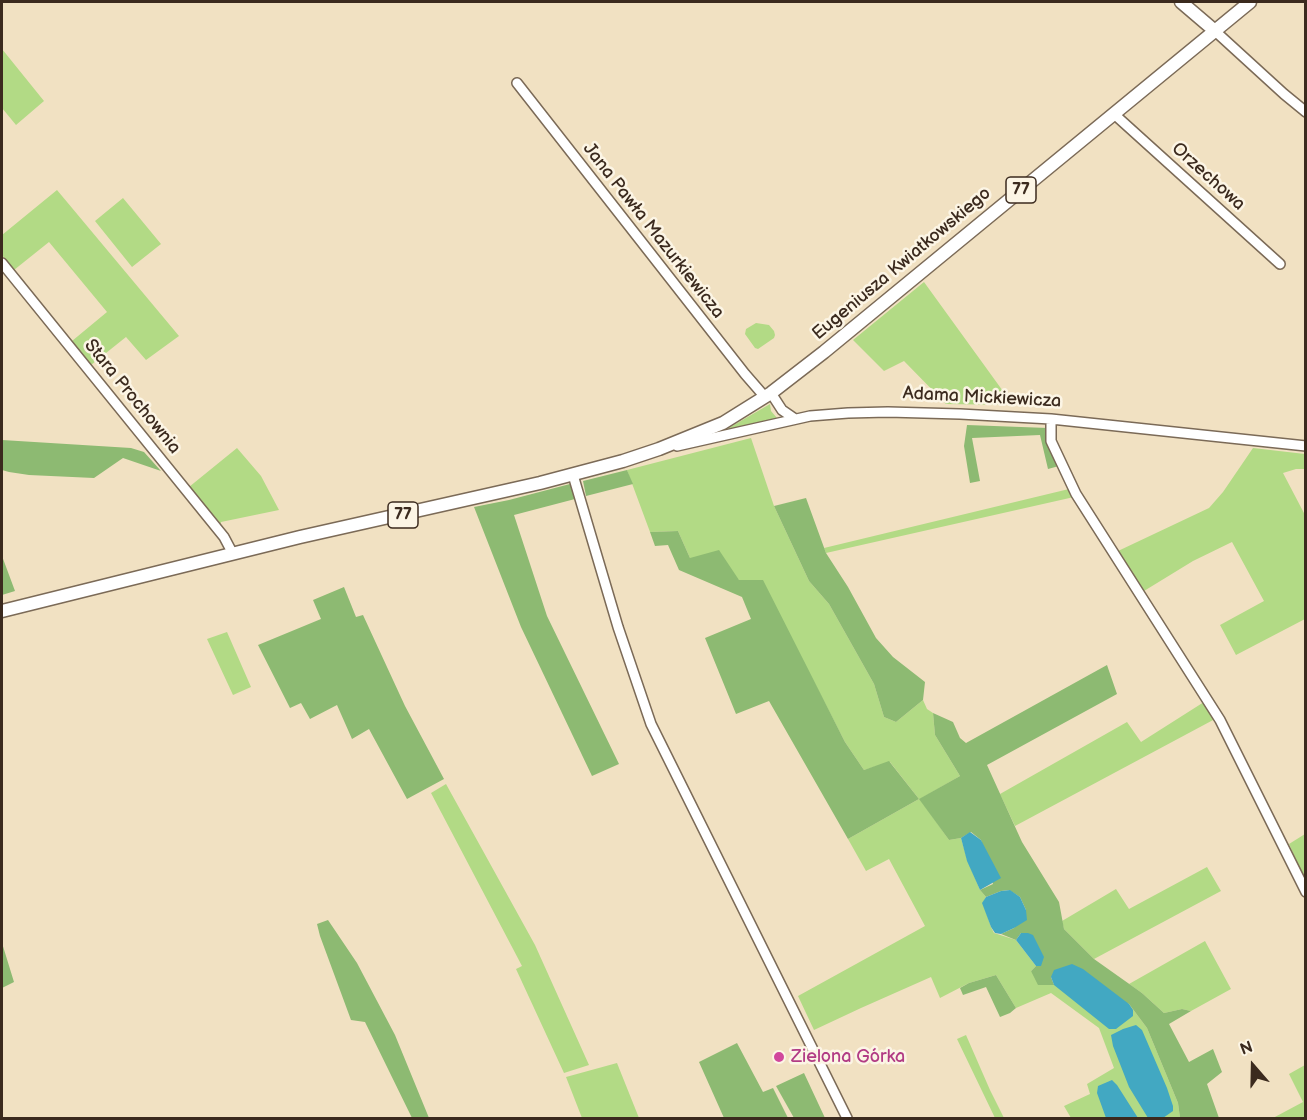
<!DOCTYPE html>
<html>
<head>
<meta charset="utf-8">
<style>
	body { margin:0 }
	#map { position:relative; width:1307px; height:1120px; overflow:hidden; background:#f1e1c2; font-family:"Balsamiq Sans",sans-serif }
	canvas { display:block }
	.frame { position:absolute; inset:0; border:3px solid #3b2a1e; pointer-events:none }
	.north { position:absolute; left:1223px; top:1036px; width:60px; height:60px; -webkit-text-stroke:4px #fcf5e5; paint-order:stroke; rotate:340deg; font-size:16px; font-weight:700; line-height:24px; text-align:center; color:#3b2a1e }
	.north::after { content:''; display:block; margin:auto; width:21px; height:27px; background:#3b2a1e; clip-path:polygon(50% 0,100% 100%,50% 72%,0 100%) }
</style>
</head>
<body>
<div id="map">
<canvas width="1307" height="1120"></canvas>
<div class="frame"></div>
<div class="north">N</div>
</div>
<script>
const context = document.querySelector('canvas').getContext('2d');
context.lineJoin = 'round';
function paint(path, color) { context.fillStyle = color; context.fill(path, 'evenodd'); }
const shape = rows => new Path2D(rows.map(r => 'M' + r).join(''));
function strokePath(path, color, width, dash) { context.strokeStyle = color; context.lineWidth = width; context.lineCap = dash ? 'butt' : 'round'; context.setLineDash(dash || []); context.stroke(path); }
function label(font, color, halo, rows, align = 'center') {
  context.font = font + ' "Balsamiq Sans",sans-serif'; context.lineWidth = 5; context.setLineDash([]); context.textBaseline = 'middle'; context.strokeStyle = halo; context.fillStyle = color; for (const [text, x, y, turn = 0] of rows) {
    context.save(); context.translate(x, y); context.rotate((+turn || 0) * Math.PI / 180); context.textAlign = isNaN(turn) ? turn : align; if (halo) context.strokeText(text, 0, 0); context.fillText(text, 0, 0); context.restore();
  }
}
paint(shape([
	[2,49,44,101,16,125,2,108],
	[57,190,179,336,146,360,126,337,91,365,72,341,107,312,49,242,14,270,2,255,2,235],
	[123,198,161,244,132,267,95,221],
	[924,282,1013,405,946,404,904,361,884,371,853,340],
	[756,323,769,325,774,331,775,335,774,338,758,349,755,348,745,334,746,329],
	[770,404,771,411,777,418,728,430,727,429],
	[751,438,774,506,809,581,829,604,874,684,884,717,896,722,923,700,927,709,933,713,935,735,960,776,920,799,949,840,961,838,967,859,980,890,986,897,983,903,991,927,994,933,1016,940,1036,966,1031,971,1054,984,1129,1004,1147,1028,1178,1103,1180,1118,1071,1118,1064,1106,1090,1094,1087,1084,1114,1068,1099,1028,1051,993,1016,1008,996,975,969,983,940,998,931,977,861,1008,814,1030,798,996,925,926,889,859,866,871,848,839,919,799,890,762,864,770,845,742,815,684,739,580,690,558,678,531,650,532,627,470],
	[237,448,261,476,279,510,221,522,221,524,189,487],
	[1253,448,1305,454,1305,469,1296,469,1283,473,1305,515,1305,619,1236,655,1220,625,1264,601,1232,542,1193,561,1144,591,1118,551,1209,508,1223,492],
	[1069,489,1074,497,826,553,824,548],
	[227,632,251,687,233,695,207,639],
	[1204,702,1215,719,1015,826,1000,794,1127,722,1141,742],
	[446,784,535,945,589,1065,564,1073,516,969,522,966,431,793],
	[1305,834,1305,880,1289,844],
	[1207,867,1221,891,1094,959,1064,929,1062,921,1116,889,1129,909],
	[1205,941,1231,989,1191,1011,1182,1009,1164,1013,1142,993,1129,984],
	[966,1035,990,1090,1004,1118,995,1118,957,1039],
	[617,1063,639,1118,582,1118,566,1077],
	[1305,1065,1305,1118,1273,1118,1303,1102,1289,1074]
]), '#b2da85');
paint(shape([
	[967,425,1048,428,1059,466,1048,469,1040,435,972,438,980,481,970,483,964,446],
	[2,440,131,448,144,452,161,471,123,458,94,478,29,475,9,472,2,470],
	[627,470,633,484,586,496,583,481],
	[570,484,575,499,514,515,547,616,619,764,592,776,521,627,474,507,509,500],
	[806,498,826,553,848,587,876,638,893,657,925,682,923,700,896,722,884,717,874,684,829,604,809,581,774,506],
	[678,531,690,558,719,550,739,580,763,580,845,742,864,770,889,761,919,799,960,776,935,735,933,713,953,722,960,738,966,743,1107,665,1117,694,987,765,1022,842,1059,902,1064,929,1094,959,1142,993,1164,1013,1182,1009,1191,1011,1169,1024,1189,1062,1213,1049,1222,1072,1207,1084,1219,1118,1180,1118,1178,1103,1147,1028,1129,1004,1051,977,1054,985,1038,985,1031,971,1036,966,1041,966,1021,933,1016,940,1001,934,1014,928,1026,910,1020,897,1009,890,1001,891,986,897,980,890,993,884,981,840,971,832,961,838,949,840,919,799,848,839,769,701,736,714,705,638,751,619,742,597,679,570,668,545,655,546,650,532],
	[2,556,15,591,2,595],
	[344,587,356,617,363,615,405,706,444,779,407,799,369,729,352,739,337,705,310,719,301,703,290,708,258,645,321,619,313,600],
	[328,920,357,963,395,1035,429,1118,412,1118,365,1022,351,1020,320,936,317,924],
	[2,943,14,982,2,988],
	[996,975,1016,1008,1010,1013,1000,1017,986,987,963,995,960,988,969,983],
	[737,1043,763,1092,773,1088,788,1118,724,1118,699,1062],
	[804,1073,825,1118,794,1118,776,1086]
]), '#8dba72');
paint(shape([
	[970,832,981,840,1001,878,980,890,967,861,961,838],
	[1010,890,1020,897,1026,910,1027,920,1014,928,1001,934,995,933,991,927,982,903,986,897,1001,891],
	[1021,933,1028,933,1033,935,1044,957,1041,966,1036,966,1016,940],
	[1072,964,1083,969,1129,1004,1133,1010,1133,1016,1116,1029,1109,1029,1054,985,1051,977,1054,970],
	[1136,1025,1142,1030,1167,1088,1173,1106,1173,1111,1163,1118,1148,1118,1129,1087,1113,1046,1111,1035,1123,1029],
	[1112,1080,1117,1085,1138,1118,1106,1118,1097,1093,1098,1086]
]), '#42a8c2');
const minor = shape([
	[1215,31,1284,94,1306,112],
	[517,83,745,374,765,397],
	[1114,114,1280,264],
	[2,263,224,537,233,554],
	[771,393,782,410,795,419],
	[1051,419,1051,441,1076,494,1220,720,1306,892],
	[677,446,810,416,848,413,888,412,960,414,1051,419,1306,446],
	[573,475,618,627,651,724,847,1118]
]);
const major = shape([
	[1181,2,1215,31],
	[2,611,300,537,540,483,623,461,659,449,723,423,771,393,824,352,1250,2]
]);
strokePath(minor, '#7b6a57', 12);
strokePath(major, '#7b6a57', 15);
strokePath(minor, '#fff', 9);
strokePath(major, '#fff', 12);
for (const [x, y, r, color] of [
	[779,1057,6,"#d1479c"]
]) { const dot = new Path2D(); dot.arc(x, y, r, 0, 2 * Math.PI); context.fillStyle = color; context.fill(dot); strokePath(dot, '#fcf5e5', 2); }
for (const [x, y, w] of [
	[1021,190,30],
	[403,515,30]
]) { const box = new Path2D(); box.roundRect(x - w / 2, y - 13, w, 26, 4.5); context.fillStyle = '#fcf5e5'; context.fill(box); strokePath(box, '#3b2a1e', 1.5); }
label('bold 16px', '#3b2a1e', null, [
	["77",1021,190],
	["77",403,515]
]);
label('18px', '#3b2a1e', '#fcf5e5', [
	["Orzechowa",1208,177,42],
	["Jana Pawła Mazurkiewicza",653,231,52],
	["Eugeniusza Kwiatkowskiego",902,264,-40],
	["Stara Prochownia",132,397,51],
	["Adama Mickiewicza",982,398,3]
]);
label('18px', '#b23c85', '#fcf5e5', [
	["Zielona Górka",791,1057]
], 'left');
</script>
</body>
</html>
